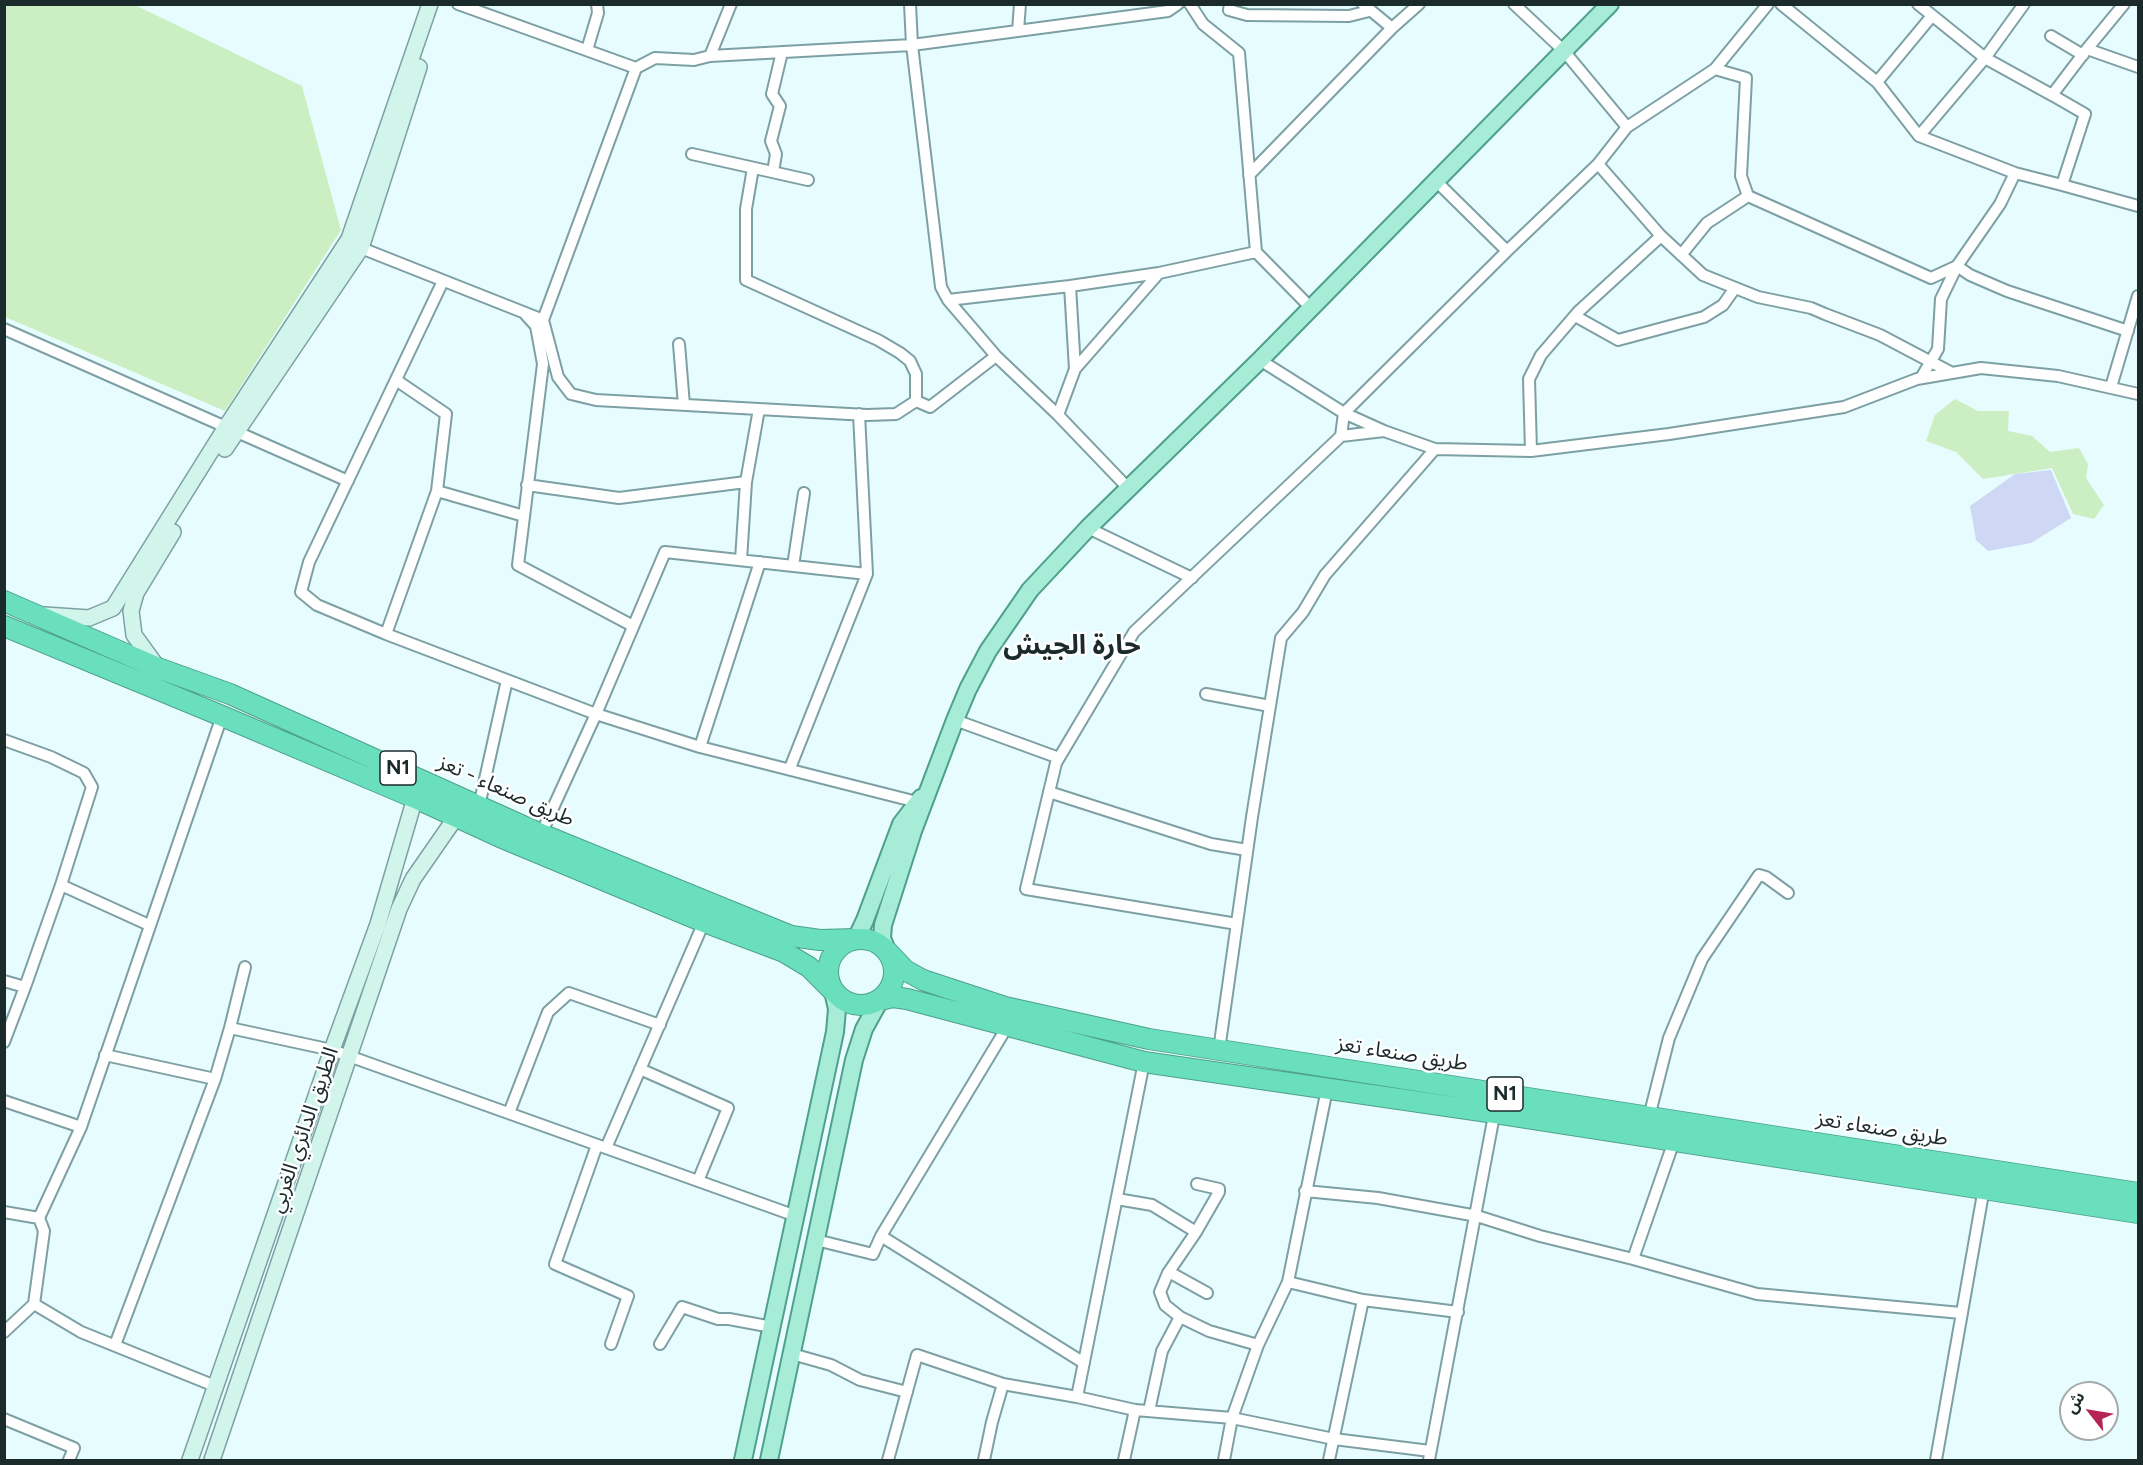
<!DOCTYPE html>
<html>
<head>
<meta charset="utf-8">
<style>
	body { margin:0 }
	#map { position:relative; width:2143px; height:1465px; overflow:hidden; background:#e6fcff; font-family:Figtree,"Noto Sans Arabic",sans-serif }
	canvas { display:block }
	.frame { position:absolute; inset:0; border:6px solid #1b2a2b; pointer-events:none }
	.north { position:absolute; left:2059px; top:1381px; width:60px; height:60px; box-sizing:border-box; background:#fff; border:2px solid #a4aaaa; border-radius:50%; rotate:301deg; font-size:16px; font-weight:700; line-height:24px; text-align:center; color:#1b2a2b }
	.north::after { content:''; display:block; margin:auto; width:21px; height:27px; background:#b52554; clip-path:polygon(50% 0,100% 100%,50% 72%,0 100%) }
</style>
</head>
<body>
<div id="map">
<canvas width="2143" height="1465"></canvas>
<div class="frame"></div>
<div class="north">ش</div>
</div>
<script>
const context = document.querySelector('canvas').getContext('2d');
context.lineJoin = 'round';
function paint(path, color) { context.fillStyle = color; context.fill(path, 'evenodd'); }
const shape = rows => new Path2D(rows.map(r => 'M' + r).join(''));
function strokePath(path, color, width, dash) { context.strokeStyle = color; context.lineWidth = width; context.lineCap = dash ? 'butt' : 'round'; context.setLineDash(dash || []); context.stroke(path); }
function label(font, color, halo, rows, align = 'center') {
  context.font = font + ' Figtree,"Noto Sans Arabic",sans-serif'; context.lineWidth = 5; context.setLineDash([]); context.textBaseline = 'middle'; context.strokeStyle = halo; context.fillStyle = color; for (const [text, x, y, turn = 0] of rows) {
    context.save(); context.translate(x, y); context.rotate((+turn || 0) * Math.PI / 180); context.textAlign = isNaN(turn) ? turn : align; if (halo) context.strokeText(text, 0, 0); context.fillText(text, 0, 0); context.restore();
  }
}
paint(shape([
	[5,4,135,5,302,86,341,230,225,411,5,317],
	[1955,399,1978,411,2009,411,2008,431,2032,436,2050,452,2079,448,2088,464,2086,478,2104,505,2094,519,2073,514,2052,468,1983,479,1956,452,1926,441,1935,415]
]), '#cbefc2');
paint(shape([
	[2051,470,2071,518,2031,543,1988,551,1976,540,1970,506,2015,474]
]), '#ced8f5');
const street = shape([
	[1190,4,1203,24,1239,53,1256,252,1311,308],
	[1230,4,1229,10,1247,15,1349,16,1369,11],
	[1781,4,1877,82,1919,136,2015,173,2062,185],
	[1918,4,1985,58,2052,95],
	[2124,4,2087,49,2138,67],
	[1392,28,1419,4],
	[1018,31,1020,4],
	[2051,36,2083,55],
	[2087,49,2052,95,2085,114,2062,185,2138,206],
	[587,50,598,13,597,4],
	[710,56,731,4],
	[636,68,655,58,694,60,710,56,912,45,910,4],
	[1715,69,1746,78,1741,176,1748,196,1931,278,1957,266,2000,204,2015,173],
	[1877,82,1931,17],
	[1627,127,1715,69,1768,4],
	[1919,136,1985,58,2024,4],
	[692,154,808,180],
	[1598,164,1661,236,1703,275,1758,297,1811,308,1825,314,1880,335,1952,373],
	[773,172,776,154,771,141,780,106,772,94,782,52],
	[1249,175,1392,28,1363,4],
	[1436,181,1507,251,1598,164,1627,127,1564,51,1514,4],
	[361,248,543,320,636,68,458,4],
	[1681,255,1707,223,1748,196],
	[443,281,309,562,301,592,317,605,386,634,596,714,665,552,867,574,790,768],
	[1070,286,1159,273,1256,252],
	[948,300,1070,286,1075,369,1058,415],
	[526,315,536,326,543,364,518,565,633,626],
	[1575,316,1618,340,1704,317,1723,305,1735,288],
	[543,320,558,377,571,394,596,400,867,415,896,414,916,401,916,374,910,361,900,353,878,340,746,280,746,209,753,168],
	[4,329,348,481],
	[679,344,684,405],
	[1260,360,1344,413,1384,431,1435,449],
	[1075,369,1159,273],
	[1921,378,1938,349,1941,299,1957,266,1970,275,2007,291,2128,331],
	[2111,387,2138,296],
	[916,401,930,407,996,356],
	[859,414,867,574],
	[1341,436,1344,413,1507,251],
	[1531,451,1529,379,1541,355,1578,312,1661,236],
	[527,485,619,498,746,482,759,409],
	[1128,488,1058,415,996,356,948,300,941,287,912,45,1168,11,1178,4],
	[437,491,524,516],
	[1088,528,1192,578],
	[741,560,746,482],
	[793,566,804,493],
	[386,634,437,491,446,414,396,380],
	[1206,694,1270,706],
	[955,720,1059,758],
	[4,740,51,757,84,773,92,787,61,885,25,987,4,981],
	[700,747,760,562],
	[1049,792,1211,844,1247,850],
	[479,806,507,680],
	[541,834,596,714,700,747,917,802],
	[61,885,149,925],
	[1237,924,1026,889,1056,763,1134,632,1341,436,1384,431],
	[230,1028,245,967],
	[4,1042,25,987],
	[1219,1050,1252,817,1281,638,1303,612,1325,575,1435,449,1531,451,1669,434,1844,407,1917,379,1981,368,2058,376,2138,394],
	[105,1055,215,1079,115,1345],
	[640,1069,728,1108,698,1181],
	[215,1079,230,1028,332,1050,796,1216],
	[4,1101,81,1127],
	[509,1113,548,1012,569,993,660,1025],
	[1649,1117,1669,1038,1702,959,1759,875,1766,877,1788,893],
	[597,1145,555,1264,628,1296,611,1344],
	[606,1148,704,922],
	[1197,1184,1219,1189,1219,1192,1196,1232,1168,1273,1160,1292,1165,1305,1180,1317,1209,1331,1258,1345],
	[1305,1191,1378,1198,1477,1216,1540,1236,1633,1259,1757,1294,1961,1313],
	[1117,1199,1152,1205,1196,1232],
	[4,1212,39,1218],
	[881,1236,1084,1363],
	[816,1240,873,1254,881,1236,1007,1027],
	[1633,1259,1674,1141],
	[1169,1272,1207,1293],
	[1288,1282,1363,1300,1458,1312],
	[4,1332,34,1304],
	[660,1344,682,1307,718,1319,729,1319,772,1327],
	[792,1354,831,1365,860,1380,907,1392],
	[215,1386,81,1332,34,1304,44,1231,39,1218,81,1127,222,716],
	[1077,1397,1144,1062],
	[1149,1411,1162,1351,1180,1317],
	[4,1419,74,1448,69,1460],
	[888,1460,917,1355,1003,1384,1077,1397,1135,1410,1232,1418,1334,1439,1430,1451],
	[984,1460,992,1422,1003,1384],
	[1124,1460,1135,1410],
	[1224,1460,1232,1418,1258,1345,1288,1282,1327,1089],
	[1329,1460,1363,1300],
	[1429,1460,1495,1110],
	[1936,1460,1984,1188]
]);
const secondary = shape([
	[225,449,361,248,419,67],
	[45,615,89,618,113,608,226,427,349,239,430,4],
	[158,668,134,635,131,611,136,593,173,532],
	[190,1460,332,1050,378,924,415,798],
	[212,1460,399,909,413,879,456,817]
]);
const primary = shape([
	[856,939,865,920,901,824,921,798],
	[887,951,882,938,883,925,913,831,955,720,968,689,988,651,1030,590,1088,528,1260,360,1610,4],
	[743,1460,835,1032,837,1009,833,991],
	[769,1460,854,1060,864,1029,880,1000]
]);
const highway = shape([
	[4,601,158,668,230,694,541,834,791,936,820,940,856,939],
	[4,626,222,716,415,798,500,837,704,922,784,952,809,967,833,991],
	'828 972a33 33 0 1 1 66 0a33 33 0 1 1-66 0Z',
	[887,951,905,970,923,980,1005,1007,1149,1039,2138,1193],
	[880,1000,893,997,907,999,1144,1062,1495,1113,2138,1213]
]);
strokePath(street, '#7da0a4', 14);
strokePath(secondary, '#7da0a4', 18);
strokePath(primary, '#4ea08a', 20);
strokePath(highway, '#4ea08a', 22);
strokePath(street, '#fff', 10);
strokePath(secondary, '#d2f5eb', 15);
strokePath(primary, '#a6ecd7', 16);
strokePath(highway, '#6adfbd', 20);
for (const [x, y, w] of [
	[398,768,36],
	[1505,1094,36]
]) { const box = new Path2D(); box.roundRect(x - w / 2, y - 17, w, 34, 4.5); context.fillStyle = '#fff'; context.fill(box); strokePath(box, '#1b2a2b', 1.5); }
label('bold 20px', '#1b2a2b', null, [
	["N1",398,768],
	["N1",1505,1094]
]);
label('21px', '#1b2a2b', '#fff', [
	["طريق صنعاء - تعز",506,791,24],
	["طريق صنعاء تعز",1402,1054,9],
	["طريق صنعاء تعز",1882,1129,9],
	["الطريق الدائري الغربي",304,1130,-71]
]);
label('bold 27px', '#1b2a2b', '#fff', [
	["حارة الجيش",1072,646]
]);
</script>
</body>
</html>
